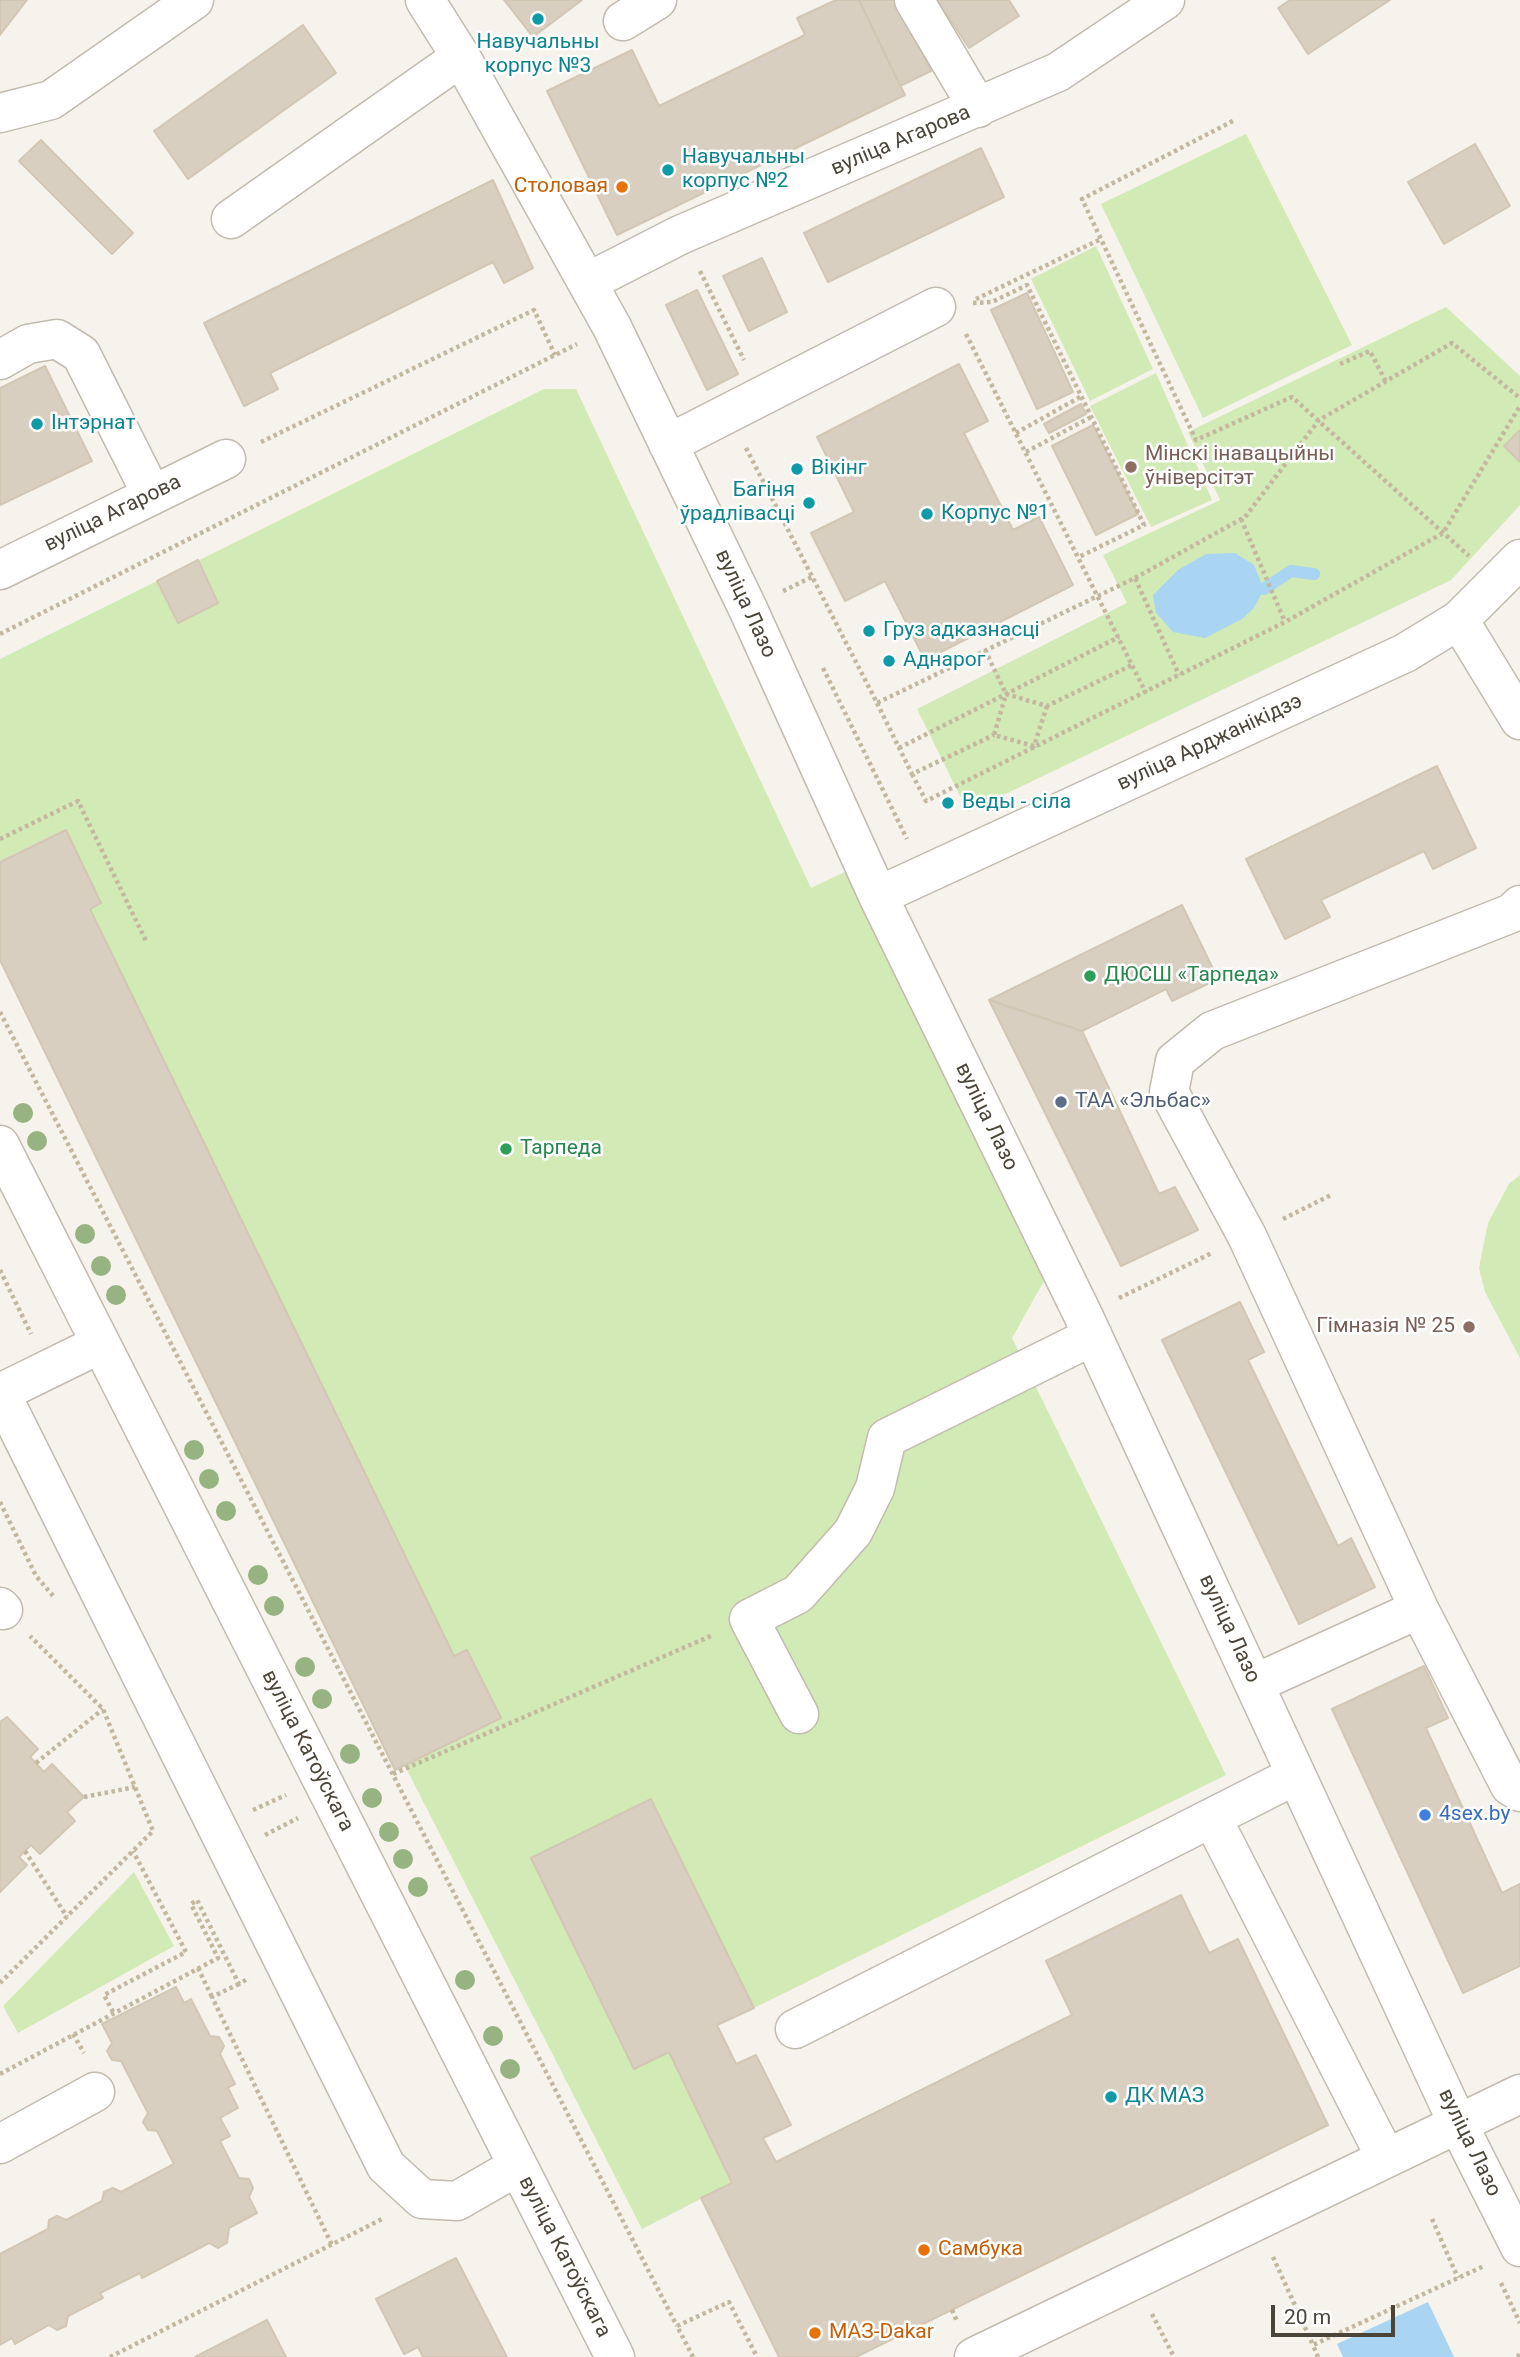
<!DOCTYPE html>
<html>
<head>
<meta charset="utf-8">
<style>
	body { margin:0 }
	#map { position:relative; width:1520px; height:2357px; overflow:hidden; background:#f6f3ec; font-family:Roboto,sans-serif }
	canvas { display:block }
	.scale { position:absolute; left:1271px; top:2305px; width:124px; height:32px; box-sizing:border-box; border:4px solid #4b4439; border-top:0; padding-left:9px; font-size:21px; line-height:24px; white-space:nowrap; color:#4b4439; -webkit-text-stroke:5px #fff; paint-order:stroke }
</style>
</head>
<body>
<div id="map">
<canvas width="1520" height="2357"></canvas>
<div class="scale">20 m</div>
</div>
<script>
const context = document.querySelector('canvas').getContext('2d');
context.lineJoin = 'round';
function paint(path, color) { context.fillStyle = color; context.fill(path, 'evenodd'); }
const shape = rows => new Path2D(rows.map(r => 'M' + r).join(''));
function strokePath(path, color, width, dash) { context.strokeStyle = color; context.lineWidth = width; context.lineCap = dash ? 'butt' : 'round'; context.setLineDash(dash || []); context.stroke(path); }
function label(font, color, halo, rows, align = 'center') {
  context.font = font + ' Roboto,sans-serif'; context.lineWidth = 5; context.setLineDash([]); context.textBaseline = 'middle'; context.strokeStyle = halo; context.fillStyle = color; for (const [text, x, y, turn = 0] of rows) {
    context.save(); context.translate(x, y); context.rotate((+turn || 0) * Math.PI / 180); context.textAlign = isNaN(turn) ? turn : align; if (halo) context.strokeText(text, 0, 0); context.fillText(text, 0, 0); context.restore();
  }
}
paint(shape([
	[1246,134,1352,345,1203,418,1101,204],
	[1096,246,1153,369,1090,401,1031,279],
	[1446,307,1520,376,1520,505,1451,580,968,812,917,709,1127,603,1103,555,1220,500,1188,432],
	[1156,373,1212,500,1151,527,1090,406],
	[544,389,576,389,811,888,851,869,1044,1281,1012,1338,1226,1775,754,2008,652,1799,531,1858,634,2069,669,2052,732,2183,642,2229,405,1766,395,1770,0,960,0,659],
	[1520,1175,1520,1358,1485,1292,1479,1268,1488,1223,1509,1184],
	[134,1872,174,1946,18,2033,3,2006]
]), '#d2eab5');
paint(shape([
	[1235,553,1254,565,1261,582,1264,589,1254,608,1242,619,1205,638,1173,632,1156,613,1153,595,1178,570,1206,554],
	[1428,2302,1454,2357,1343,2357,1337,2344]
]), '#a9d4f2');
strokePath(shape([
	[1264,589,1291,571,1314,574]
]), '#a9d4f2', 12);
const building = shape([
	[0,0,27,0,0,35,0,0],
	[504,0,582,0,533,37,504,0],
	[836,0,859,0,905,95,617,235,547,91,632,50,659,106,805,35,797,18,836,0],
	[859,0,897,0,931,71,900,86,859,0],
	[937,0,1009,0,1019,16,969,48,937,0],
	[1290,0,1390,0,1308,54,1278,8,1290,0],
	[303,25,336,73,188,179,154,131,303,25],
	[41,140,133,233,112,254,19,161,41,140],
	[1475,144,1510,206,1444,244,1408,182,1475,144],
	[981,148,1004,197,828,282,804,233,981,148],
	[493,180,533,268,504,283,493,262,270,373,278,389,244,406,204,323,493,180],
	[762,258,787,312,749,331,723,276,762,258],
	[697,290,738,374,707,390,666,305,697,290],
	[1027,293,1073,392,1037,409,991,310,1027,293],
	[959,364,988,421,964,433,1013,530,1039,517,1073,585,925,660,885,581,845,601,811,533,854,512,817,437,959,364],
	[45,366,92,461,0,505,0,388,45,366],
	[1081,404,1086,414,1049,433,1044,424,1081,404],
	[1093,425,1138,514,1096,535,1052,446,1093,425],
	[1520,430,1520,462,1504,446,1520,430],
	[198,560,218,603,178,623,157,581,198,560],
	[1437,766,1476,848,1433,869,1424,851,1321,900,1330,917,1285,939,1246,859,1437,766],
	[66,830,101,903,90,909,454,1656,467,1650,501,1718,395,1770,0,960,0,862,66,830],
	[1182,905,1218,979,1172,1001,1166,989,1082,1031,989,1000,1182,905],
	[989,1000,1082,1031,1159,1194,1175,1187,1198,1230,1121,1266,989,1000],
	[1240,1302,1264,1352,1248,1360,1338,1546,1351,1538,1375,1587,1299,1624,1162,1340,1240,1302],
	[1424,1666,1448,1718,1426,1728,1502,1893,1520,1884,1520,1966,1463,1993,1332,1709,1424,1666],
	[7,1717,38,1749,30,1757,44,1772,52,1764,84,1797,67,1812,75,1821,40,1854,31,1845,19,1857,27,1865,0,1892,0,1722,7,1717],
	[651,1799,754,2008,717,2025,736,2064,756,2055,791,2125,763,2138,776,2162,1072,2015,1046,1961,1181,1895,1209,1953,1238,1939,1328,2125,856,2357,779,2357,701,2198,732,2183,669,2052,634,2069,531,1858,651,1799],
	[176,1987,184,2003,191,1999,210,2036,219,2037,224,2046,220,2054,235,2084,228,2088,238,2108,220,2118,230,2136,220,2141,239,2178,249,2179,253,2188,249,2197,257,2213,229,2228,227,2243,218,2248,209,2243,142,2278,140,2273,100,2293,103,2298,68,2316,66,2326,57,2330,49,2325,15,2344,12,2338,0,2345,0,2254,48,2229,49,2220,57,2216,66,2220,102,2201,104,2192,113,2188,121,2192,174,2164,157,2131,148,2130,143,2122,148,2113,121,2061,112,2060,107,2051,112,2043,102,2024,176,1987],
	[456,2258,507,2357,423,2357,418,2347,404,2354,376,2299,456,2258],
	[267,2320,286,2357,195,2357,267,2320]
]);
paint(building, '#d8cfc1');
strokePath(building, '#d3c7b4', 2);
const minor = shape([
	[425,0,461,57,612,327,748,609,878,896,1083,1315,1458,2124,1520,2247],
	[914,0,978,108],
	[623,21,657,0],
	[0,113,51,100,194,0],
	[231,219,461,57],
	[588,282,680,235,1058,72,1165,0],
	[0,360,28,344,57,339,81,354,152,495],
	[668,444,936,307],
	[0,570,226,459],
	[1459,620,1520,720],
	[878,896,1405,653,1459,620,1520,559],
	[1520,905,1512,913,1212,1031,1175,1061,1169,1092,1247,1236,1419,1609,1510,1786,1520,1792],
	[0,1145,615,2357],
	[0,1392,386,2166,422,2199,457,2201,518,2166],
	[0,1393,100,1344],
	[0,1607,3,1610],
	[1254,1684,1419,1609],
	[799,1714,749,1619,798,1594,853,1532,875,1488,887,1438,1093,1336],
	[1212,1818,1386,2158],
	[795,2029,1296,1775],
	[0,2144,95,2092],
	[974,2357,1520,2094]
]);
strokePath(minor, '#c2bbae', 41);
strokePath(shape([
	[1233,121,1082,199,1196,440,1292,397,1469,556],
	[700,271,744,360],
	[976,299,1101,239],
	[973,303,992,302,1027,285,1144,525,1079,557],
	[966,334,1146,693],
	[1340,364,1370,351,1386,382],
	[1016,433,1082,396],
	[261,442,534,310,555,355],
	[746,448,877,703,1135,578,1179,675],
	[1026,452,1093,416],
	[1241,519,1285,622],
	[1135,578,1245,517,1319,420,1452,343,1520,398],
	[783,591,812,577],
	[0,634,577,344],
	[985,650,1006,694],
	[823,668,907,839],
	[877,703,912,774,994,735],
	[1047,706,1034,746,994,735,1006,694,1047,706,1132,665],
	[899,748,1119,637],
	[912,774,926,801,1285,622,1443,533,1520,406],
	[0,839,78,801,146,941],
	[0,1012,677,2326],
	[1283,1219,1333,1194],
	[0,1270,31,1334],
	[1119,1298,1212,1253],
	[0,1502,36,1576,54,1597],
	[36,1763,103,1709],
	[393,1774,713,1635],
	[84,1797,135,1787],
	[253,1810,286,1795],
	[265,1835,298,1818],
	[25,1851,67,1917],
	[198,1968,212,1997],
	[0,1983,153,1831,103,1709,30,1636],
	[239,1984,212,1997,332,2245],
	[113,2012,104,1995,186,1952,133,1851],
	[73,2034,84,2053],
	[0,2074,218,1958,191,1904,197,1900,239,1984,249,1978],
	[1432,2219,1458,2278],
	[1273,2257,1313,2345],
	[1501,2283,1520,2323],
	[952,2310,957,2321],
	[1152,2314,1174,2357],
	[110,2357,384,2218],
	[693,2357,677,2326,729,2302,757,2357],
	[1318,2357,1313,2345,1484,2266],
	[1518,2357,1520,2352]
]), '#c4b79f', 4.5, [3.5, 3.5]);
strokePath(minor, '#fff', 38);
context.fillStyle = '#97b381';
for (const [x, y] of [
	[23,1113],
	[37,1141],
	[85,1234],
	[101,1266],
	[116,1295],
	[194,1450],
	[209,1479],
	[226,1511],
	[258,1575],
	[274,1606],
	[305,1667],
	[322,1699],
	[350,1754],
	[372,1798],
	[389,1832],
	[403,1859],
	[418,1887],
	[465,1980],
	[493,2036],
	[510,2069]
]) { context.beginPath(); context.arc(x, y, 10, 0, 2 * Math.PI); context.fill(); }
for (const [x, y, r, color] of [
	[538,19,7,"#0f9aa8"],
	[668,170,7,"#0f9aa8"],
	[622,187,7,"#e8710a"],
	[37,424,7,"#0f9aa8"],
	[1131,467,7,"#8d6e63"],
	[797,469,7,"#0f9aa8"],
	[809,503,7,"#0f9aa8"],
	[927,514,7,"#0f9aa8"],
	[869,631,7,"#0f9aa8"],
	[889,661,7,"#0f9aa8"],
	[948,803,7,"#0f9aa8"],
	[1090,976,7,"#2e9e5b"],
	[1061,1102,7,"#5c6f8a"],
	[506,1149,7,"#2e9e5b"],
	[1469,1327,7,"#8d6e63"],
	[1425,1815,7,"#3f7fe0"],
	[1111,2097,7,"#0f9aa8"],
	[924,2250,7,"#e8710a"],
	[815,2333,7,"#e8710a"]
]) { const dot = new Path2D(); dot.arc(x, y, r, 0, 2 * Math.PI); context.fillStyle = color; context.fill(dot); strokePath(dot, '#fff', 2.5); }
label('21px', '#0d838f', '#fff', [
	["Навучальны",538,43,"center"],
	["корпус №3",538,67,"center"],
	["Навучальны",682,158],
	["корпус №2",682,182],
	["Інтэрнат",51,424],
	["Вікінг",811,469],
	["Багіня",795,491,"right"],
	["ўрадлівасці",795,515,"right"],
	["Корпус №1",941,514],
	["Груз адказнасці",883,631],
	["Аднарог",903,661],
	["Веды - сіла",962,803],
	["ДК МАЗ",1125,2097]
], 'left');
label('21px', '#4b4439', '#fff', [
	["вуліца Агарова",901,141,-23],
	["вуліца Агарова",113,514,-26],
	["вуліца Лазо",745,604,65],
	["вуліца Арджанікідзэ",1210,743,-25],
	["вуліца Лазо",986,1117,64],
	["вуліца Лазо",1229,1629,65],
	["вуліца Катоўскага",307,1751,63],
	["вуліца Лазо",1469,2143,64],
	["вуліца Катоўскага",564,2257,63]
]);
label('21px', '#c56008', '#fff', [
	["Столовая",608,187,"right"],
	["Самбука",938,2250],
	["МАЗ-Dakar",829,2333]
], 'left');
label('21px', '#785e54', '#fff', [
	["Мінскі інавацыйны",1145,455],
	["ўніверсітэт",1145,479],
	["Гімназія № 25",1455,1327,"right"]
], 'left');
label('21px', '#27864d', '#fff', [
	["ДЮСШ «Тарпеда»",1104,976],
	["Тарпеда",520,1149]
], 'left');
label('21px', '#4e5e75', '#fff', [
	["ТАА «Эльбас»",1075,1102]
], 'left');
label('21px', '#366cbe', '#fff', [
	["4sex.by",1439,1815]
], 'left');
</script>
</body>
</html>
